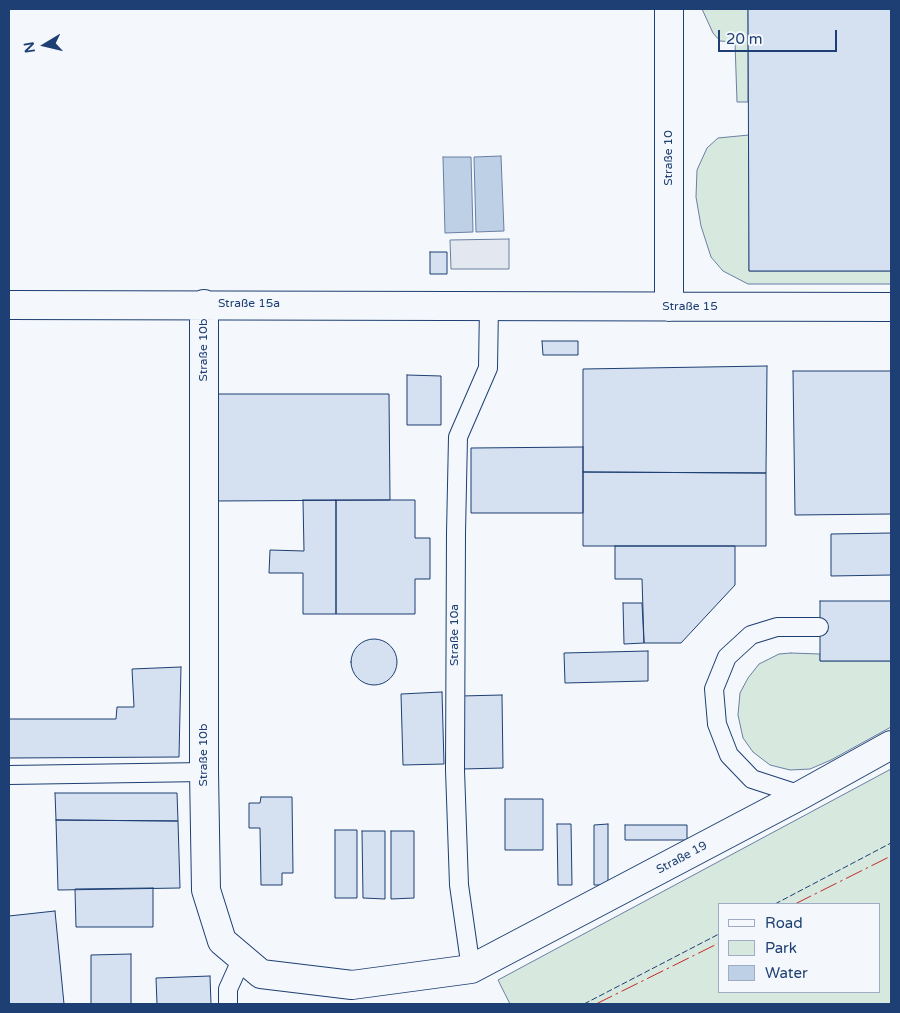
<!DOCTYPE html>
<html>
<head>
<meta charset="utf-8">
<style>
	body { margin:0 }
	#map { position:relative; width:900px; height:1013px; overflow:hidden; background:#f4f7fb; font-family:"Varela Round",sans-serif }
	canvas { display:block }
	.frame { position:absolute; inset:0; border:10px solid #1d3f73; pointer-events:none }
	.legend { position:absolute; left:718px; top:903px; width:162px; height:90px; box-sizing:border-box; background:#f4f7fb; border:1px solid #9eadc5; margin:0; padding:6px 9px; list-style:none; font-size:15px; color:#1d3f73 }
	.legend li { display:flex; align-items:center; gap:10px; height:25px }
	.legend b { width:25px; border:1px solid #9eadc5 }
	.north { position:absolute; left:20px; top:20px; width:50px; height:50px; -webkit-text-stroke:4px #f4f7fb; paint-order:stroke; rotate:261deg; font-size:14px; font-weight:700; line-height:20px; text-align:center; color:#1d3f73 }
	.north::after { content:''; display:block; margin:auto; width:18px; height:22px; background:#1d3f73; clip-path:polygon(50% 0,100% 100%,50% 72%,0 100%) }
	.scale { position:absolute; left:718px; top:30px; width:119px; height:22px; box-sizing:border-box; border:2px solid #1d3f73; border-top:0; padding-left:6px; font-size:15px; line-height:18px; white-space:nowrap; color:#1d3f73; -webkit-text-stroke:4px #f4f7fb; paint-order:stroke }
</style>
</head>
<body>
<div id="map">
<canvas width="900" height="1013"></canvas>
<div class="frame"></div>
<ul class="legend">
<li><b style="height:6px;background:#f4f7fb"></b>Road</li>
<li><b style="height:14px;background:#d7e8df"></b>Park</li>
<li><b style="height:14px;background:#bed0e5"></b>Water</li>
</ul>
<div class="north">N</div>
<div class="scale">20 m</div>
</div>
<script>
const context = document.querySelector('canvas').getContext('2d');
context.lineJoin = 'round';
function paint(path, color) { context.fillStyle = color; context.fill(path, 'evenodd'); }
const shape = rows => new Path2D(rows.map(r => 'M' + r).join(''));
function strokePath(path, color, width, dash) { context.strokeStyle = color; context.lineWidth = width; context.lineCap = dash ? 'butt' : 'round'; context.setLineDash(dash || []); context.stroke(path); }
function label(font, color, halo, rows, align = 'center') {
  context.font = font + ' "Varela Round",sans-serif'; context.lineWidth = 4; context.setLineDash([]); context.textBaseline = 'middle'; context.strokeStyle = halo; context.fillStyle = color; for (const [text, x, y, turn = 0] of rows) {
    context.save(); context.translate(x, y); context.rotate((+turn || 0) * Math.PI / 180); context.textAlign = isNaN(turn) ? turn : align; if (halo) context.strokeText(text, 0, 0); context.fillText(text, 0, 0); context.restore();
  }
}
const green = shape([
	[702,9,748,9,748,102,737,102,735,42,720,41,713,33,702,9],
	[749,135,749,271,891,271,891,284,748,284,723,271,711,257,701,226,696,197,697,170,707,148,718,138,749,135],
	[791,653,820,654,820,661,891,661,891,727,831,760,810,769,790,770,770,765,753,752,743,738,738,715,740,693,748,678,759,664,779,654,791,653],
	[891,769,891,1004,510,1004,498,980,891,769],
	[719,904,879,904,879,992,719,992,719,904]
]);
paint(green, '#d7e8df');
strokePath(green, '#687fa3', 1);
const parking = shape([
	[509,239,509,269,451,269,450,240,509,239]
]);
paint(parking, '#e3e8f0');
strokePath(parking, '#687fa3', 1);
const water = shape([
	[501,156,504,231,476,232,474,157,501,156],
	[443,157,471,157,473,232,445,233,443,157]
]);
paint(water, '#bed0e5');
strokePath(water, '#687fa3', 1);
const building = shape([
	[748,9,891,9,891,271,749,271,748,9],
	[430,252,447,252,447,274,430,274,430,252],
	[542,341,578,341,578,355,543,355,542,341],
	[767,366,766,473,583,472,583,369,767,366],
	[793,371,891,371,891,514,795,515,793,371],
	[407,375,441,376,441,425,407,425,407,375],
	[212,394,389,394,390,500,212,501,212,394],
	[583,447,583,513,471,513,471,448,583,447],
	[583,472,766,473,766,546,583,546,583,472],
	[303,500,336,500,336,614,303,614,303,573,269,573,270,550,304,551,303,500],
	[336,500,415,500,415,538,430,538,430,579,415,579,415,614,336,614,336,500],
	[891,533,891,575,831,576,831,534,891,533],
	[615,546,735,546,735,585,681,643,644,643,642,579,615,579,615,546],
	[820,601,891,601,891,661,820,661,820,601],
	[623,603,642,603,644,643,624,644,623,603],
	'351 662a23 23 0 1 1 46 0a23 23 0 1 1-46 0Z',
	[648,651,648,681,565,683,564,653,648,651],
	[181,667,179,757,9,758,9,719,116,719,117,707,134,707,132,669,181,667],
	[442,692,444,764,403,765,401,694,442,692],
	[502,695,503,768,462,769,461,696,502,695],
	[55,793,177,793,178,821,56,820,55,793],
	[261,797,292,797,293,873,282,873,282,885,261,885,260,828,249,828,249,803,260,803,261,797],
	[505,799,543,799,543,850,505,850,505,799],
	[56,820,178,821,180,888,58,890,56,820],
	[557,824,571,824,572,885,558,885,557,824],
	[608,824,608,885,594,885,594,825,608,824],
	[625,825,687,825,687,840,625,840,625,825],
	[335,830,357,830,357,898,335,898,335,830],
	[362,831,385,831,385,899,363,898,362,831],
	[391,831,414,831,414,898,391,899,391,831],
	[153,888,153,927,76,927,75,889,153,888],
	[55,911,64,1004,9,1004,9,916,55,911],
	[131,954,131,1004,91,1004,91,955,131,954],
	[210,976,211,1004,157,1004,156,978,210,976]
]);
paint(building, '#d5e0f0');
strokePath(building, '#1d3f73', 1);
const lane = shape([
	[9,775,204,772],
	[801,795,752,779,729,755,717,724,714,689,727,657,751,635,777,627,819,627],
	[471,969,459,885,455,770,456,533,458,437,488,368,489,305],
	[228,1004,228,989,242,958]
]);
const street = shape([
	[204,304,204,772,206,890,222,941,261,974,352,985,471,969,801,795,891,745],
	[9,305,891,307],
	[669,307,669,9]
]);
strokePath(lane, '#1d3f73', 20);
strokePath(street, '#1d3f73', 30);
strokePath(lane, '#f4f7fb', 18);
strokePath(street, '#f4f7fb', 28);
strokePath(shape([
	[775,904,891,843],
	[584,1004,719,934]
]), '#1d3f73', 1, [6, 2.5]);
strokePath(shape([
	[795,904,891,856],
	[596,1004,719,943]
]), '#c62828', 1, [18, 4, 2.5, 4]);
label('12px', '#1d3f73', '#f4f7fb', [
	["Straße 10",669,158,-90],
	["Straße 15a",249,304],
	["Straße 15",690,307],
	["Straße 10b",204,350,-90],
	["Straße 10a",455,635,-90],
	["Straße 10b",204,755,-90],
	["Straße 19",682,858,-28]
]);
</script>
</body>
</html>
